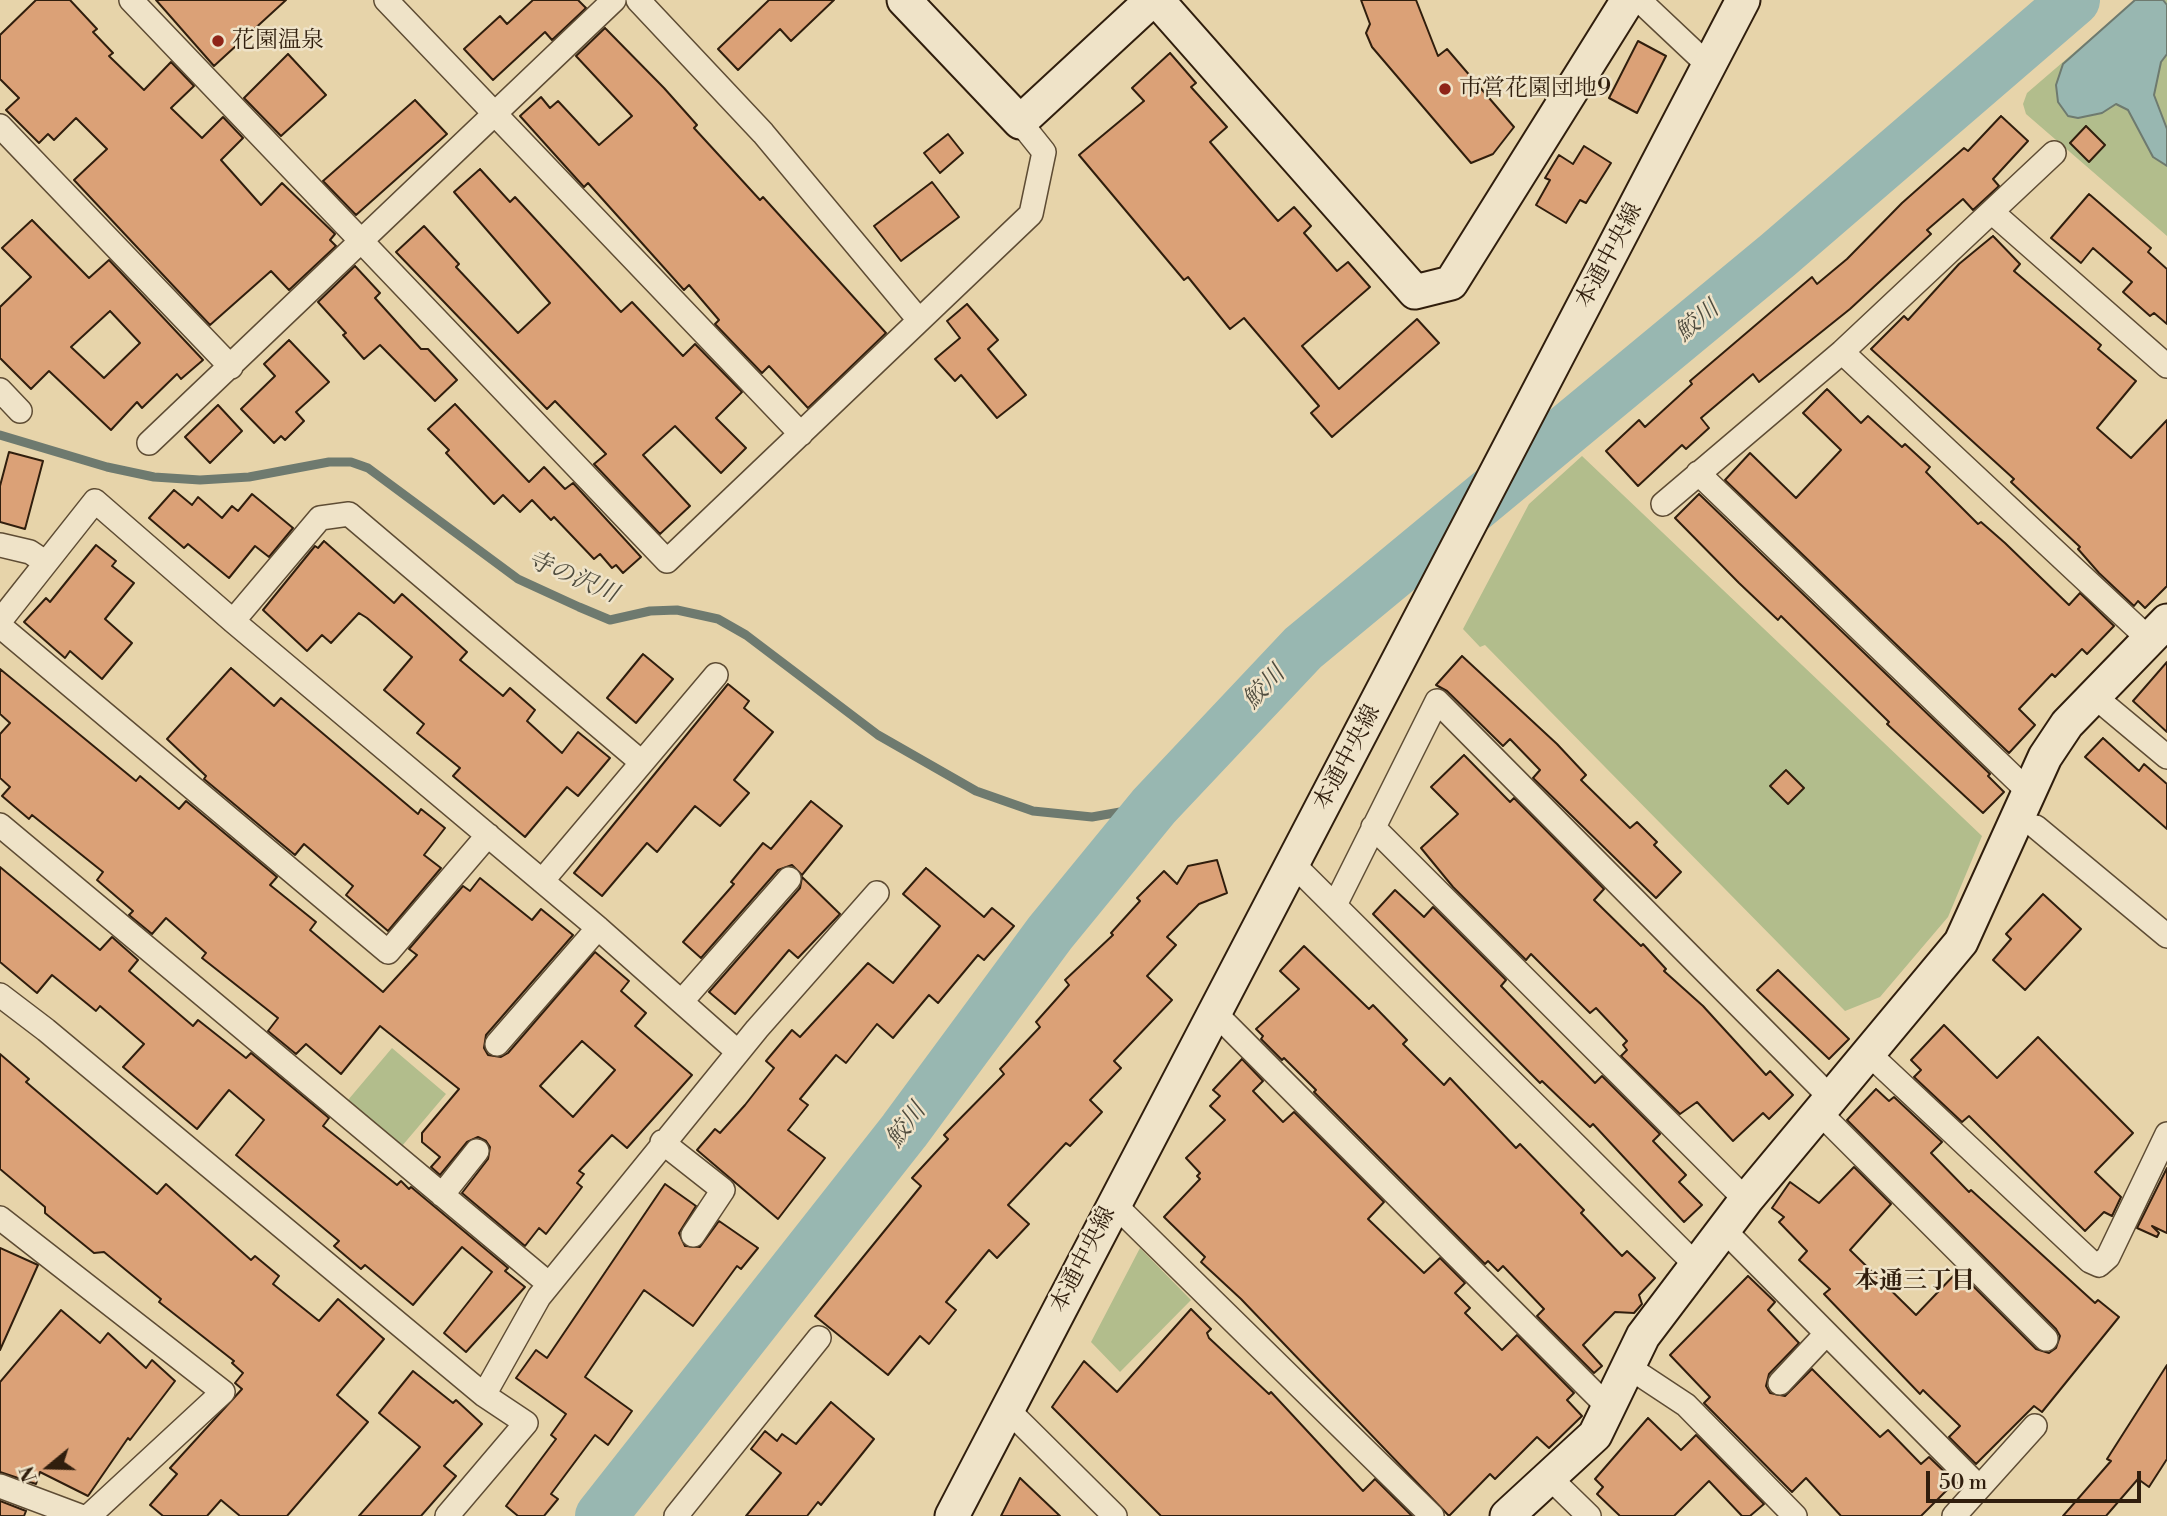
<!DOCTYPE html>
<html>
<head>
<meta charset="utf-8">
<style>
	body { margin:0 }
	#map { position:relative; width:2167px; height:1516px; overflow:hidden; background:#e7d4aa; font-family:"Libre Bodoni",serif }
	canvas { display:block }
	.north { position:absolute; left:14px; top:1432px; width:70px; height:70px; -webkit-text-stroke:5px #efe3c8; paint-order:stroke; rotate:251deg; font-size:19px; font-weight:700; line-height:28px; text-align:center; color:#301e0d }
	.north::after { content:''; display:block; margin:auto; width:24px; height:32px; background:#301e0d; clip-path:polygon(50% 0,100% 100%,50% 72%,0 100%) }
	.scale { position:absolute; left:1926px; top:1471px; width:215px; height:32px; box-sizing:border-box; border:4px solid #301e0d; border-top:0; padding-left:9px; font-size:21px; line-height:24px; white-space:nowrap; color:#301e0d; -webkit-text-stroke:5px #efe3c8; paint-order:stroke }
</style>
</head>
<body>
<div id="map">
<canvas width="2167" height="1516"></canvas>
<div class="north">N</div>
<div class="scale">50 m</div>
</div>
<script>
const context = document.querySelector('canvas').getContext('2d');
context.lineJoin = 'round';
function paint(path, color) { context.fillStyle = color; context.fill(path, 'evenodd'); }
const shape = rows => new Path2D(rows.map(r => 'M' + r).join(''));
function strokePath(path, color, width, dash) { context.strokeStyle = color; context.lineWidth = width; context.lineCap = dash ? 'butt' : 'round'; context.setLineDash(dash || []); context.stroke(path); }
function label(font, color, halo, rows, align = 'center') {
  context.font = font + ' "Libre Bodoni","Noto Serif JP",serif'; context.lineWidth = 5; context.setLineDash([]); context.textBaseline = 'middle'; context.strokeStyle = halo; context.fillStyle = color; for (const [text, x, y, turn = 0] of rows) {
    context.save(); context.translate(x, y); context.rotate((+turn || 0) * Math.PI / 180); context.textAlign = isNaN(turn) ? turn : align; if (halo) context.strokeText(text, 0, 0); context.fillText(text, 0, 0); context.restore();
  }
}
paint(shape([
	[2135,0,2167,0,2167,236,2026,114,2023,104,2027,93],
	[1582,456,1982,836,1948,917,1880,997,1845,1011,1485,645,1480,647,1463,629,1529,504],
	[392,1048,446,1094,402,1146,348,1100],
	[1140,1248,1191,1300,1120,1372,1091,1342]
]), '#b2bd8c');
const water = shape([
	[2135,0,2163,0,2167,5,2167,54,2161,62,2154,95,2167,129,2167,166,2153,157,2128,110,2116,104,2102,113,2078,118,2068,116,2058,102,2056,85,2063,64,2135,0]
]);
paint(water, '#98b7b1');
strokePath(water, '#6e7a6f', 2);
strokePath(shape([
	[0,435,107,467,154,477,200,480,249,477,329,462,351,462,368,468,518,579,579,607,610,620,650,611,677,610,718,619,746,635,878,735,976,791,1033,811,1092,817,1154,806]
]), '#6e7a6f', 9);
strokePath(shape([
	[601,1516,904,1131,1050,933,1154,806,1303,648,1778,255,2074,0]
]), '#98b7b1', 52);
const building = shape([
	[36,0,70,0,97,29,93,32,113,53,109,56,144,90,171,62,194,86,171,108,202,138,223,117,243,138,221,160,261,205,282,183,335,234,330,240,336,246,289,290,271,271,210,325,74,180,107,149,76,118,54,140,48,134,39,143,6,110,19,98,0,79,0,35,36,0],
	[156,0,286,0,214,66,156,0],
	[533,0,578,0,586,8,552,40,545,32,493,80,464,49,500,16,507,24,533,0],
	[769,0,834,0,791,41,780,29,738,70,718,49,769,0],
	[1361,0,1416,0,1438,56,1447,49,1514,127,1493,154,1471,163,1372,47,1366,33,1370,24,1361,0],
	[605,28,664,88,697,125,694,128,760,200,763,197,886,333,808,408,769,366,762,373,715,324,719,320,689,285,684,290,588,183,584,187,520,116,541,97,550,108,558,101,599,145,632,116,576,56,605,28],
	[1638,41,1666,56,1637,113,1609,98,1638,41],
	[1170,53,1196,83,1191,87,1227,127,1210,142,1278,221,1294,207,1311,226,1304,233,1337,271,1348,262,1370,287,1302,346,1339,389,1417,319,1439,343,1332,437,1311,413,1319,406,1244,318,1230,329,1188,277,1184,280,1079,155,1144,101,1132,88,1170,53],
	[288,54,326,95,281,136,244,98,288,54],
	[415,100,447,134,356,215,323,181,415,100],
	[2001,116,2028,141,1993,179,1999,186,1973,210,1963,199,1927,230,1931,234,1850,309,1759,382,1753,374,1701,418,1709,428,1686,449,1682,445,1638,486,1606,451,1639,420,1645,427,1692,384,1690,381,1812,277,1817,284,1847,259,1902,203,1964,148,1968,151,2001,116],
	[2086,126,2105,145,2089,162,2070,143,2086,126],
	[948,134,963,153,940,173,924,153,948,134],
	[1584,146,1611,163,1586,203,1580,200,1566,223,1536,205,1550,180,1545,178,1559,155,1573,164,1584,146],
	[480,169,510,202,515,197,621,312,632,302,683,356,695,344,742,392,716,418,746,448,721,473,675,426,643,455,690,506,660,534,594,464,606,454,555,401,547,409,396,252,424,226,459,264,456,267,518,333,550,303,454,192,480,169],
	[932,182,959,217,901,261,874,226,932,182],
	[2089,194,2151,248,2148,252,2167,269,2167,324,2154,313,2150,316,2123,292,2132,282,2093,248,2081,263,2051,238,2089,194],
	[32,220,89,278,109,260,203,360,181,379,177,374,142,408,137,402,111,430,49,371,31,389,0,358,0,307,31,277,2,248,32,220],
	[110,311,140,343,104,378,71,347,110,311],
	[1993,236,2020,264,2014,271,2101,345,2098,349,2136,381,2097,428,2131,458,2167,420,2167,586,2145,608,2138,601,2134,606,2099,573,2078,549,2080,547,2011,482,2014,479,1871,349,1904,316,1908,320,1959,264,1993,236],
	[355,266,380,293,375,298,421,349,428,349,457,380,435,401,380,345,364,359,343,335,346,333,318,302,355,266],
	[967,304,998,340,988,349,1026,395,997,418,961,375,955,381,935,359,960,338,947,321,967,304],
	[289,340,329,382,296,412,304,421,285,440,281,436,274,443,241,409,275,376,264,364,289,340],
	[1827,389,1861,423,1868,416,1902,447,1905,444,1930,467,1926,472,1978,524,1981,522,2005,543,2069,605,2080,593,2114,626,2087,654,2082,649,2055,677,2052,674,2019,709,2035,725,2009,753,1725,480,1750,453,1796,498,1841,450,1803,413,1827,389],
	[455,404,529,482,544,467,565,489,573,483,641,557,623,573,616,565,612,568,600,554,594,559,554,517,551,520,532,500,520,512,503,495,494,504,446,453,449,450,428,429,455,404],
	[218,405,242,431,210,463,185,437,218,405],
	[9,452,43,461,25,529,0,522,0,486,9,452],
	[174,490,192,505,198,497,222,518,232,506,238,511,252,494,293,528,269,557,255,546,229,578,188,544,184,548,149,518,174,490],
	[1699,494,1990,774,1988,776,2004,792,1983,813,1887,724,1889,722,1781,616,1778,620,1739,583,1675,518,1699,494],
	[324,541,394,603,402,594,467,652,460,660,503,696,510,688,535,710,527,721,562,753,578,732,610,758,578,796,567,787,525,837,453,776,460,768,417,733,424,724,384,690,412,657,367,618,359,613,331,643,322,635,307,651,263,610,315,546,318,548,324,541],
	[96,545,116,561,112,566,134,583,105,619,132,643,102,679,70,651,65,658,24,622,46,598,50,602,96,545],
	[643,654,673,679,636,723,607,698,643,654],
	[1462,656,1557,744,1586,775,1581,780,1630,828,1637,822,1657,842,1654,845,1681,872,1656,898,1533,778,1540,770,1510,739,1503,746,1447,691,1436,685,1462,656],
	[2167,662,2167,732,2133,701,2167,662],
	[231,668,274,706,281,698,418,814,421,809,445,828,424,855,441,868,388,931,346,895,353,886,304,844,295,855,204,779,206,776,167,739,231,668],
	[0,669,136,781,140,776,179,809,186,801,277,877,270,885,316,922,310,930,383,992,417,955,409,949,463,886,470,891,480,878,532,920,541,909,573,935,486,1035,484,1048,488,1055,501,1057,508,1053,595,952,629,981,621,991,646,1013,635,1026,692,1075,627,1148,612,1135,579,1171,584,1174,577,1183,582,1187,546,1234,539,1228,525,1246,462,1193,488,1159,490,1147,486,1141,478,1137,467,1142,440,1175,431,1167,440,1157,422,1142,422,1133,459,1089,380,1026,341,1074,306,1044,296,1054,268,1031,278,1018,202,958,206,953,166,918,152,934,129,915,133,911,97,880,103,872,32,815,29,819,2,796,10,787,0,778,0,734,10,723,0,714,0,669],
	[582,1041,615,1070,573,1117,540,1086,582,1041],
	[728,684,749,701,744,708,773,732,734,780,749,793,720,826,695,806,657,852,647,843,602,896,574,873,728,684],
	[2103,738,2139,771,2144,764,2167,784,2167,829,2085,757,2103,738],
	[1464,755,1510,802,1514,798,1604,889,1594,900,1641,946,1643,944,1666,969,1664,971,1703,1006,1766,1075,1770,1071,1793,1095,1769,1119,1763,1113,1733,1141,1697,1102,1680,1114,1621,1056,1627,1050,1623,1045,1627,1041,1596,1008,1590,1013,1531,954,1526,960,1453,887,1421,848,1458,814,1431,787,1464,755],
	[1786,770,1804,788,1788,804,1770,786,1786,770],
	[811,801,842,826,802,875,792,865,778,870,701,958,683,942,734,884,731,882,763,843,771,849,811,801],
	[1217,860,1227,893,1199,904,1167,937,1176,945,1147,976,1172,1000,1114,1061,1121,1068,1090,1100,1102,1112,1070,1146,1066,1143,1008,1205,1029,1224,997,1258,989,1250,946,1302,956,1310,929,1344,920,1336,888,1375,815,1316,921,1186,912,1178,948,1139,944,1135,1004,1074,1000,1069,1040,1027,1036,1022,1069,985,1065,980,1113,935,1111,933,1140,901,1137,898,1164,871,1177,884,1188,866,1217,860],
	[0,867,100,950,112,937,138,960,129,971,193,1026,198,1020,246,1058,251,1053,329,1118,323,1126,397,1185,401,1181,409,1189,411,1187,508,1268,505,1271,525,1287,466,1352,444,1333,492,1272,462,1247,413,1305,365,1265,361,1269,334,1246,339,1241,236,1155,264,1120,229,1090,197,1129,123,1067,144,1044,100,1006,96,1011,52,975,37,993,0,962,0,867],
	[926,868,984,917,992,908,1014,926,984,960,978,955,938,1003,929,995,893,1038,877,1024,846,1063,836,1055,800,1099,808,1105,788,1130,825,1158,778,1219,697,1150,715,1129,720,1133,745,1105,774,1068,766,1061,792,1030,800,1037,868,963,893,983,940,926,903,894,926,868],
	[802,877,840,914,798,958,789,950,735,1014,709,992,800,888,802,877],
	[1395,890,1424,917,1433,907,1506,980,1501,986,1595,1083,1602,1076,1660,1134,1653,1141,1686,1175,1679,1182,1702,1205,1684,1222,1593,1124,1590,1127,1542,1081,1540,1083,1373,914,1395,890],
	[2043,894,2081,929,2025,990,1993,960,2011,939,2006,934,2043,894],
	[1304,946,1369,1009,1373,1005,1407,1040,1403,1044,1444,1085,1450,1078,1516,1148,1520,1144,1584,1210,1581,1213,1622,1256,1627,1251,1655,1278,1639,1295,1642,1304,1634,1313,1615,1312,1583,1345,1602,1366,1594,1373,1537,1316,1544,1309,1503,1266,1498,1271,1488,1261,1485,1264,1314,1092,1316,1090,1284,1058,1282,1060,1261,1039,1263,1036,1256,1029,1299,989,1280,971,1304,946],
	[1778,970,1849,1039,1829,1059,1757,990,1778,970],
	[1944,1025,1997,1078,2038,1037,2133,1133,2095,1172,2121,1197,2112,1216,2104,1212,2085,1231,1969,1116,1962,1122,1914,1077,1921,1070,1911,1060,1944,1025],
	[0,1054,29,1079,26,1082,157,1194,166,1184,251,1260,255,1256,279,1276,273,1284,319,1321,338,1299,384,1339,337,1395,368,1422,287,1516,240,1516,221,1500,207,1516,163,1516,150,1505,177,1474,170,1468,242,1389,235,1383,243,1373,232,1363,234,1361,159,1302,161,1299,104,1252,94,1253,45,1213,45,1207,0,1169,0,1054],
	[1242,1059,1263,1081,1253,1091,1283,1122,1294,1112,1384,1202,1368,1219,1424,1273,1440,1258,1465,1283,1455,1293,1470,1308,1465,1313,1502,1350,1517,1335,1574,1393,1567,1400,1582,1416,1549,1448,1537,1437,1495,1479,1490,1474,1449,1516,1241,1299,1201,1262,1205,1257,1164,1217,1200,1179,1197,1176,1200,1173,1186,1158,1225,1120,1210,1106,1220,1096,1213,1090,1242,1059],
	[1876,1089,1889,1101,1894,1097,1942,1142,1931,1153,1969,1192,1971,1190,2095,1303,2098,1300,2119,1317,2042,1412,2034,1406,1976,1464,1949,1437,1960,1426,1923,1390,1920,1394,1824,1294,1830,1289,1799,1260,1807,1251,1779,1222,1784,1217,1772,1208,1790,1182,1819,1203,1854,1167,1891,1204,1850,1250,1916,1315,1958,1271,2036,1349,2049,1353,2056,1348,2060,1336,2056,1329,1847,1120,1876,1089],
	[2167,1168,2167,1233,2152,1226,2159,1233,2157,1237,2137,1228,2167,1168],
	[665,1184,696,1206,679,1233,685,1246,700,1247,719,1221,758,1248,741,1269,737,1266,693,1326,644,1290,585,1377,632,1411,608,1445,595,1435,551,1494,558,1499,544,1516,518,1516,506,1506,556,1439,551,1435,566,1414,516,1378,536,1350,547,1358,665,1184],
	[0,1248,38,1265,0,1350,0,1248],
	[1748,1276,1775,1302,1768,1310,1799,1343,1769,1374,1766,1386,1770,1393,1785,1396,1812,1369,1880,1437,1888,1430,1921,1464,1929,1457,1955,1482,1921,1516,1841,1516,1806,1478,1792,1492,1704,1403,1710,1397,1670,1355,1748,1276],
	[1191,1309,1211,1329,1207,1333,1209,1338,1269,1394,1271,1392,1363,1491,1375,1479,1412,1516,1161,1516,1052,1407,1084,1361,1117,1392,1191,1309],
	[61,1310,100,1343,108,1333,146,1368,152,1360,175,1381,130,1440,128,1438,88,1496,40,1472,36,1484,0,1472,0,1382,61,1310],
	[2167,1365,2167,1459,2149,1487,2138,1479,2106,1516,2063,1516,2111,1461,2107,1459,2167,1365],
	[413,1371,453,1403,456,1400,482,1424,444,1466,456,1476,421,1516,359,1516,420,1447,379,1413,413,1371],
	[831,1402,874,1439,821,1505,818,1502,807,1516,746,1516,781,1473,751,1449,765,1431,777,1441,782,1434,796,1444,831,1402],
	[1648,1418,1681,1450,1696,1435,1764,1504,1750,1516,1742,1516,1709,1481,1674,1516,1620,1516,1597,1494,1603,1487,1595,1479,1648,1418],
	[1020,1478,1060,1516,1001,1516,1020,1478],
	[0,1501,26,1511,24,1516,0,1516,0,1501]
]);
paint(building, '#dba177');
strokePath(building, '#301e0d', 2);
const street = shape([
	[131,0,667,561,1031,214,1044,152,1020,122],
	[386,0,801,434],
	[638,0,763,133,919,320],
	[1639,0,1708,65],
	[0,126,231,367],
	[1993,213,2167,366],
	[1842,352,2150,640],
	[0,390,20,411],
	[149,443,614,0],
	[1698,473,2030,793],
	[1663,504,1842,352,2054,153],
	[0,545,30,552,45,562],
	[0,621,95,501,233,621,598,928,738,1052],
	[233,621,320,518,349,514,640,761],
	[0,626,388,952,488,835],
	[2094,696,2167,757],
	[0,825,549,1284],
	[1373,827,1746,1200],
	[2036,827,2167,936],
	[1293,864,1697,1266],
	[542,881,716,675],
	[1336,903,1437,701,1831,1098],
	[0,995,46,1030,484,1395,526,1423,447,1516],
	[682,1001,789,879],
	[1215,1013,1608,1407],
	[497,1044,598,928],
	[1867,1052,2090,1261,2099,1265,2108,1257,2167,1134],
	[1819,1112,2046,1339],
	[662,1142,723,1190,693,1235],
	[442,1195,477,1151],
	[1113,1203,1432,1516],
	[0,1218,223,1392,89,1516],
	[1724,1230,1979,1487],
	[1627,1366,1686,1405,1795,1516],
	[1780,1383,1826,1334],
	[484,1395,539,1297,757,1029,877,893],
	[1007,1409,1115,1516],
	[1549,1477,1589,1516],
	[0,1486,80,1516],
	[676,1516,819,1338],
	[1954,1516,2035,1426]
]);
const secondary = shape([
	[904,0,1020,122,1152,0],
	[1157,0,1415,292,1451,283,1628,0],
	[952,1516,1743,0],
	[1507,1516,1595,1435,1643,1336,1746,1200,1961,942,2045,757,2067,724,2167,621]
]);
strokePath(street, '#5e4c34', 26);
strokePath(secondary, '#301e0d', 37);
strokePath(street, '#efe3c8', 23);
strokePath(secondary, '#efe3c8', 33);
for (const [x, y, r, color] of [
	[218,41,7,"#8f2418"],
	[1445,89,7,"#8f2418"]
]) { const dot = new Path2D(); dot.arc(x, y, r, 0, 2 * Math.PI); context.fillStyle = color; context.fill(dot); strokePath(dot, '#efe3c8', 2.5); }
label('23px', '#301e0d', '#efe3c8', [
	["花園温泉",232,41],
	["市営花園団地9",1459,89]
], 'left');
label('23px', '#301e0d', '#efe3c8', [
	["本通中央線",1610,256,-62],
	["本通中央線",1348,758,-62],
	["本通中央線",1084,1260,-63]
]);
label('italic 24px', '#4f4c3e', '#efe3c8', [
	["鮫川",1698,322,-40],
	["寺の沢川",572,578,23],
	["鮫川",1265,688,-47],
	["鮫川",907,1126,-53]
]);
label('bold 24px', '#301e0d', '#efe3c8', [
	["本通三丁目",1915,1282]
]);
</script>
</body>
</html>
